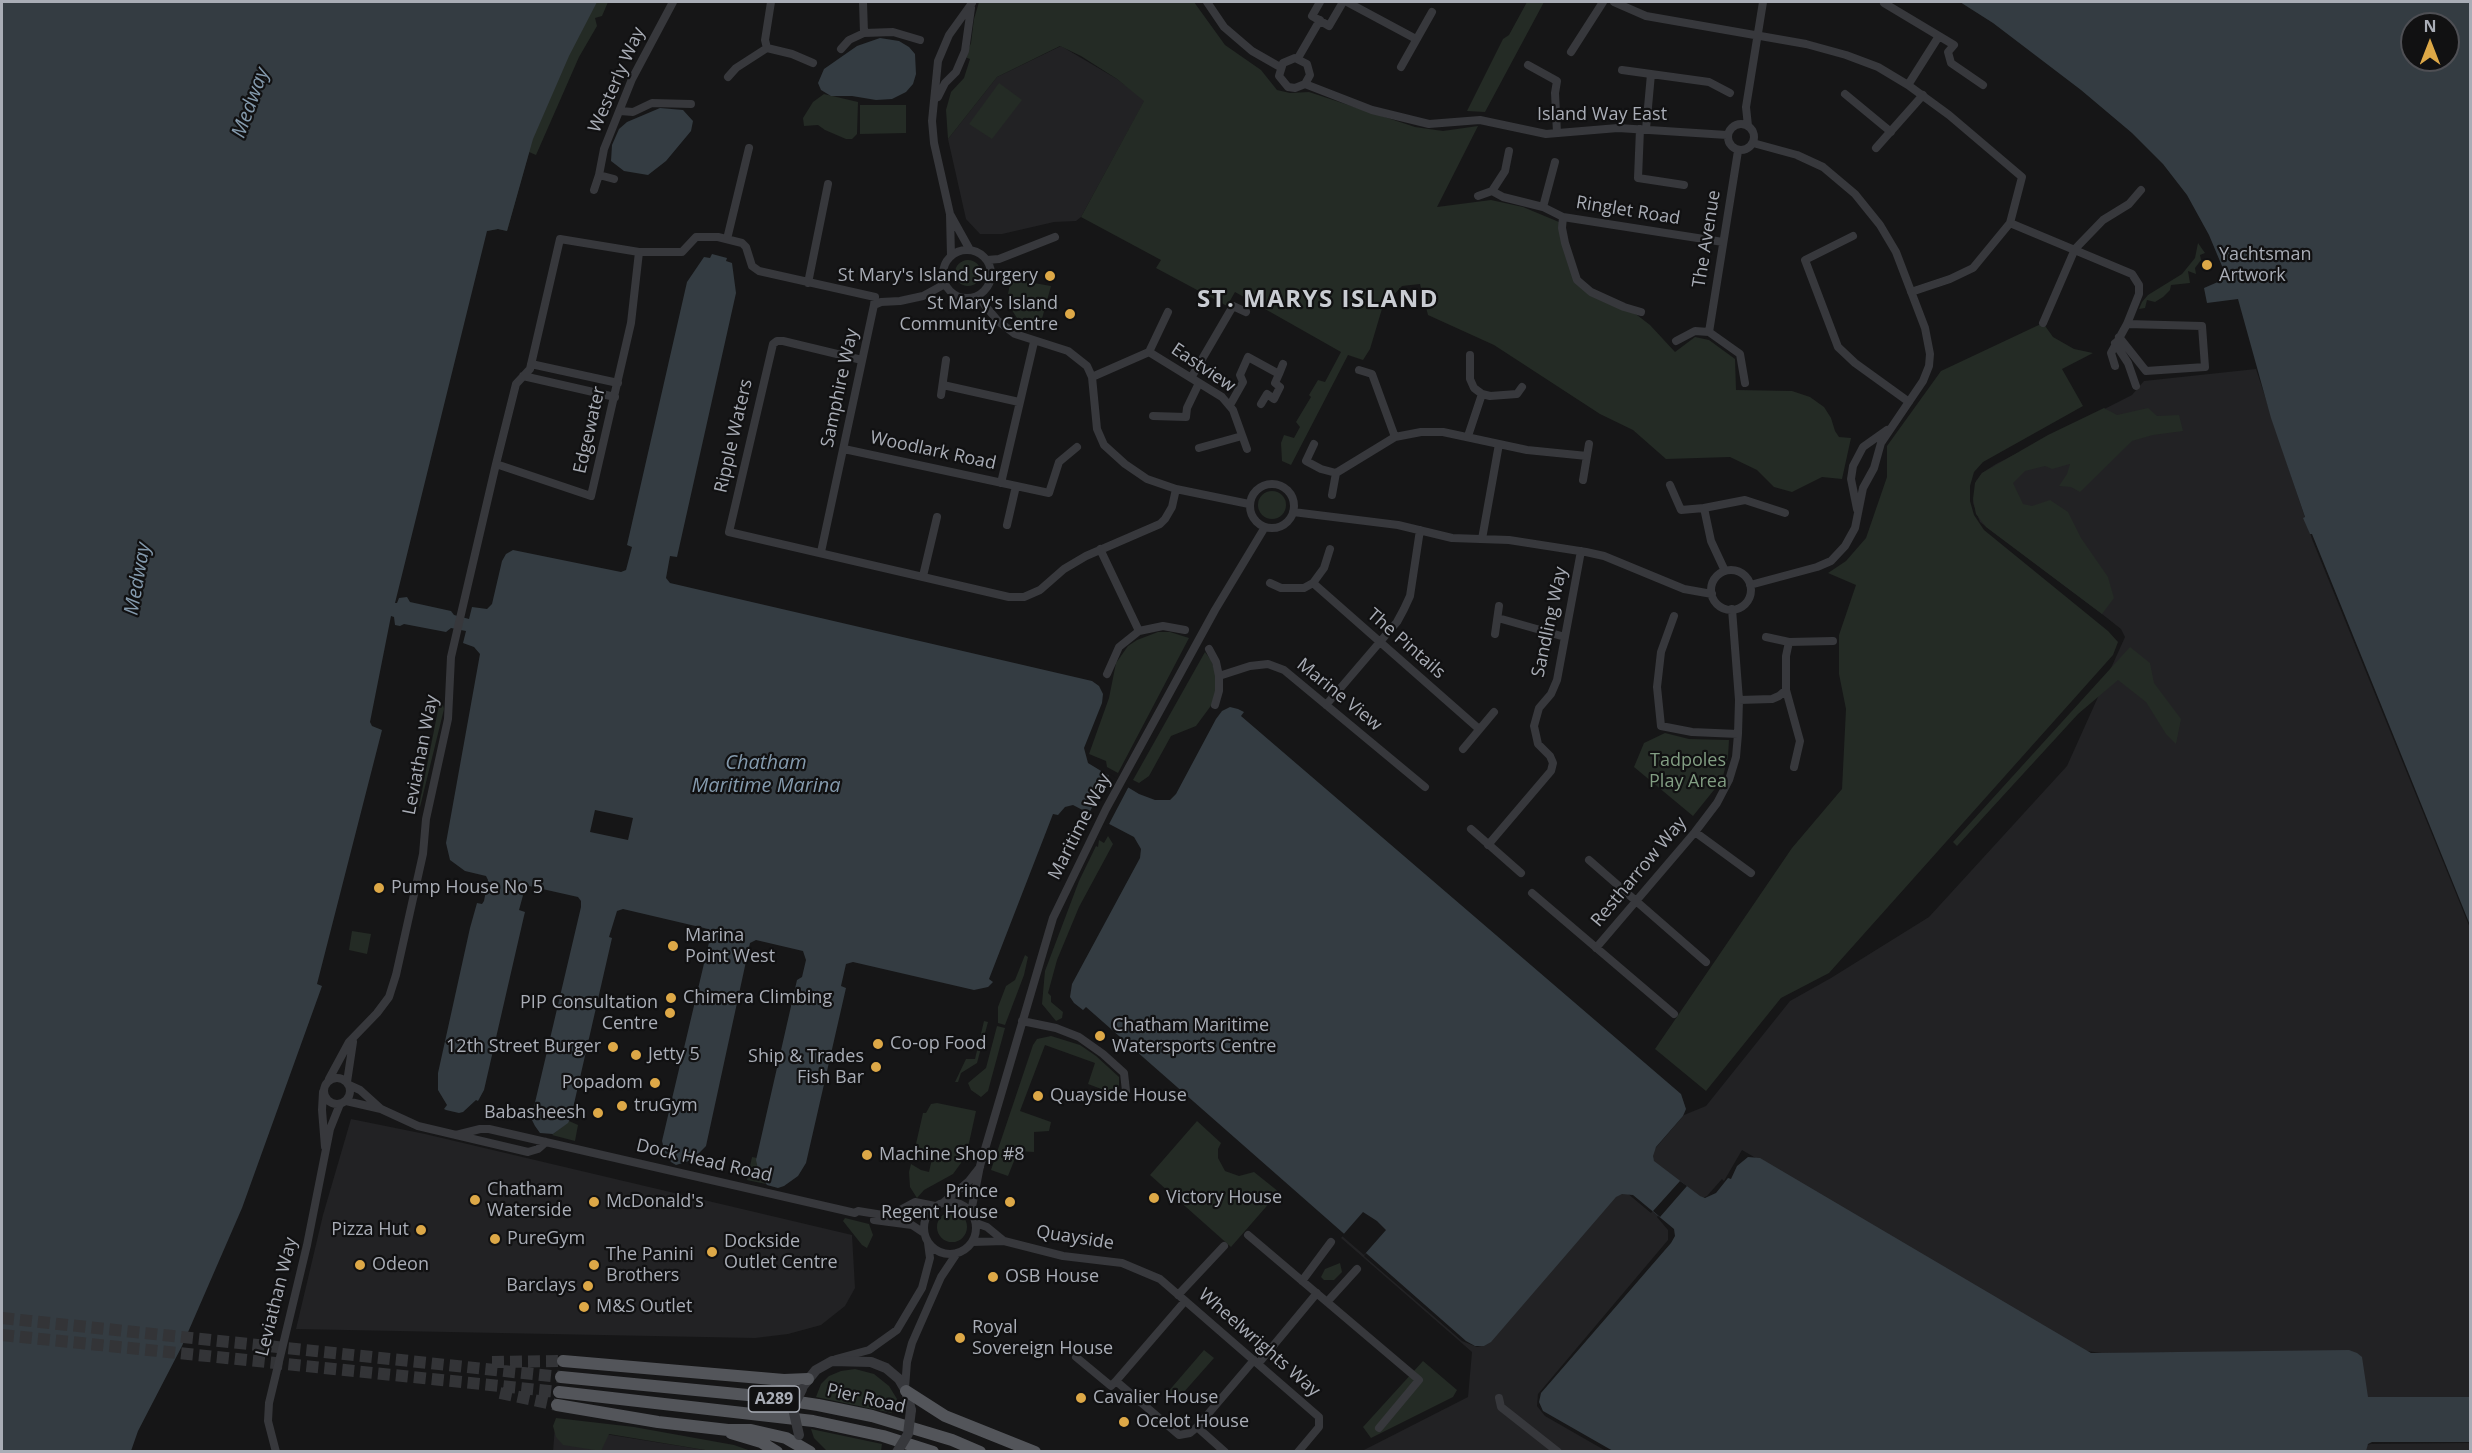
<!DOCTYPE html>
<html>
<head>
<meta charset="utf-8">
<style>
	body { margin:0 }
	#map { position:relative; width:2472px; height:1453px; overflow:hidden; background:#161617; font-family:"Open Sans",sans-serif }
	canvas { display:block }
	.frame { position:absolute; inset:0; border:3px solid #a9adb6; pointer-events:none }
	.north { position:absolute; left:2400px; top:12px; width:60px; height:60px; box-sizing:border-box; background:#111112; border:2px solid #4e4f54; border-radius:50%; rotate:0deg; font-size:16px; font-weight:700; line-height:24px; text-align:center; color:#a9adb6 }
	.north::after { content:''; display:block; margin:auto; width:21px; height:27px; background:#dda847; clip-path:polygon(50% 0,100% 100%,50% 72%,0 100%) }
</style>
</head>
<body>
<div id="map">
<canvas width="2472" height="1453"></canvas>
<div class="frame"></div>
<div class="north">N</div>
</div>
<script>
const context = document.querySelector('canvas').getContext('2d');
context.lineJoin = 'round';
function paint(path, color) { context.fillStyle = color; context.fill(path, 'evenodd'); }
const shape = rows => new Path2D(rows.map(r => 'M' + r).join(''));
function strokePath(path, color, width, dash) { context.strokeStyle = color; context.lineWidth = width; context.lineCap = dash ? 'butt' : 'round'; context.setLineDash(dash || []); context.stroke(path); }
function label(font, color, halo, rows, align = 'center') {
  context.font = font + ' "Open Sans",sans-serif'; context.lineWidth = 4.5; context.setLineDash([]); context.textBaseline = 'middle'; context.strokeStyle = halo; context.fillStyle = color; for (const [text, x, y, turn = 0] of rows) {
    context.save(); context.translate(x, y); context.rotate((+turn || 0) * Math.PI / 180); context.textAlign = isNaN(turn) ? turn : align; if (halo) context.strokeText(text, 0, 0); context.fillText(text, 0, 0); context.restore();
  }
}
paint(shape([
	[1061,46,1117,79,1145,100,1081,217,1076,221,1054,222,1002,234,980,234,966,219,948,139,997,77],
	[2256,369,2312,539,2470,928,2470,1398,2367,1399,2347,1351,2102,1353,2086,1351,1742,1150,1724,1181,1722,1179,1707,1196,1703,1198,1682,1188,1657,1217,1668,1230,1668,1240,1538,1394,1537,1406,1545,1416,1606,1451,1362,1451,1468,1397,1472,1352,1341,1238,1363,1212,1386,1230,1364,1256,1462,1341,1477,1347,1485,1345,1621,1188,1651,1213,1676,1183,1656,1166,1652,1158,1653,1151,1684,1115,1706,1106,1790,1001,1831,978,1929,917,2067,766,2125,637,2121,629,2102,614,1980,522,1973,503,1976,481,1982,473,1996,464,2132,395,2144,381],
	[351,1119,425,1134,852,1235,855,1288,845,1306,821,1325,788,1334,755,1338,296,1329,323,1215],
	[555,1426,711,1451,553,1452],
	[2470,1443,2470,1451,2364,1452,2367,1445,2371,1444]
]), '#222224');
paint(shape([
	[559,2,608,2,602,16,595,18,597,26,579,57,536,155,529,152,507,231,498,229,487,231],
	[979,2,1194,2,1225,45,1261,70,1277,90,1290,93,1309,92,1415,127,1443,131,1478,126,1437,207,1491,200,1523,207,1559,222,1574,282,1637,315,1650,325,1675,352,1695,337,1709,340,1735,359,1736,390,1792,391,1810,397,1824,407,1831,418,1835,431,1839,437,1851,438,1842,479,1822,477,1792,492,1774,487,1757,470,1730,457,1666,459,1633,430,1600,414,1494,345,1428,315,1420,284,1402,286,1388,301,1384,302,1370,349,1363,360,1348,355,1291,465,1282,461,1281,443,1284,435,1294,438,1300,427,1296,422,1311,397,1309,395,1318,380,1325,382,1341,352,1235,292,1227,306,1156,268,1161,260,1081,217,1144,101,1117,79,1081,56,1060,46,997,77,948,139,946,110,951,92,964,78,970,59,965,57,971,43,974,19],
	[1527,2,1544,2,1485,112,1467,111,1503,39,1509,35],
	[999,83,1022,100,992,139,969,124],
	[824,94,858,102,857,134,852,139,846,139,825,130,818,125,804,126,803,118,813,102],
	[860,105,906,105,906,133,860,134],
	[2198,243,2205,253,2200,255,2201,260,2195,268,2196,274,2188,271,2190,283,2171,285,2170,290,2163,297,2155,302,2147,300,2145,308,2139,309,2142,302,2148,295,2182,274,2195,258],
	'955 273a13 13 0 1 1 26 0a13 13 0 1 1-26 0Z',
	[1011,279,1051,286,1040,326,1017,318,1010,307,1007,299],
	[2043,323,2053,337,2074,349,2093,353,2062,369,2083,406,1983,462,1974,472,1970,486,1970,501,1974,515,1984,530,2108,631,2118,642,2113,655,1829,973,1781,998,1706,1091,1655,1049,1792,848,1842,789,1846,709,1839,674,1839,635,1856,585,1828,573,1846,561,1866,538,1887,477,1887,446,1941,371],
	[2104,408,2117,415,2148,408,2157,416,2179,415,2183,431,2153,435,2132,441,2080,492,2071,487,2059,486,2067,474,2070,464,2052,469,2045,466,2025,471,2013,483,2023,504,2032,506,2050,500,2068,512,2081,538,2108,577,2114,598,2102,614,1986,527,1976,514,1973,499,1975,483,1982,473,2048,435],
	'1258 505a14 14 0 1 1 28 0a14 14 0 1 1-28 0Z',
	[1158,632,1170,632,1189,638,1118,773,1107,767,1106,761,1089,754,1109,698,1116,663,1128,646,1137,640],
	[2130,647,2150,663,2154,683,2181,719,2176,744,2166,734,2146,702,2118,680,2078,714,1957,846,1953,842],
	[1205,652,1211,660,1217,678,1216,697,1210,707,1196,726,1171,736,1149,776,1139,783,1133,780],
	[439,705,443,705,444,709,420,807,419,806],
	[1665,733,1689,739,1729,740,1728,757,1722,780,1693,816,1634,767,1644,743],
	[1108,836,1113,844,1079,907,1057,960,1048,993,1051,996,1051,1002,1063,1012,1062,1018,1056,1021,1042,1004,1045,971,1079,881,1096,846,1098,847,1099,840,1104,843],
	[352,931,371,934,367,954,349,950],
	[1025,955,1028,957,1024,975,1005,1025,998,1023,998,1007,1006,986,1015,980],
	[984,1021,988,1022,977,1063,961,1073,958,1082,955,1082,966,1059,975,1059],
	[997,1026,1005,1028,988,1091,981,1097,971,1090,968,1083,986,1068],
	[1051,1036,1080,1045,1096,1056,1119,1077,1119,1090,1117,1089,1112,1093,1088,1084,1095,1063,1045,1045,1020,1111,1051,1122,1049,1131,1034,1132,1034,1152,1018,1151,1008,1176,991,1170,1033,1045,1037,1039],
	[937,1103,976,1111,969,1143,961,1163,953,1174,924,1190,917,1198,910,1187,909,1172,911,1164,921,1170,929,1172,934,1150,926,1148,923,1159,913,1157,923,1113,926,1113,931,1104],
	[569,1121,578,1125,575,1141,552,1135],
	[1197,1121,1221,1143,1218,1149,1218,1158,1225,1171,1239,1176,1254,1172,1279,1192,1231,1247,1150,1175],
	[752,1157,757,1158,759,1173,766,1184,747,1180],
	'937 1227a15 15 0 1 1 30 0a15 15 0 1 1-30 0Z',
	[845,1218,869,1224,873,1235,867,1248,862,1245,843,1221],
	[1340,1263,1342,1272,1334,1280,1324,1280,1321,1277,1325,1269],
	[1204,1350,1214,1358,1176,1401,1167,1393],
	[1423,1361,1457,1390,1453,1397,1371,1438,1363,1427],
	[855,1369,874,1374,889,1386,897,1399,892,1413,816,1397,821,1384,829,1376,841,1371],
	[556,1418,634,1427,734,1445,751,1451,711,1451,609,1434,601,1451,563,1445,556,1437,553,1426],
	[811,1429,882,1444,881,1451,827,1451,814,1438]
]), '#242b25');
paint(shape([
	[2,2,597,2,569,56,533,139,507,231,498,229,487,231,395,603,397,603,399,598,407,597,410,602,451,611,454,615,469,619,472,607,487,609,492,604,502,561,506,554,513,550,621,572,626,570,632,547,627,545,687,282,704,257,710,258,712,254,727,258,726,261,732,263,736,293,677,557,670,556,666,578,670,583,1092,681,1099,686,1103,694,1102,703,1084,748,1088,763,1139,794,1155,800,1170,800,1176,794,1216,719,1222,711,1230,707,1238,709,1244,712,1241,716,1681,1094,1686,1109,1683,1116,1656,1147,1653,1156,1654,1161,1700,1196,1705,1198,1716,1193,1728,1178,1731,1179,1737,1166,1748,1157,1760,1158,2091,1353,2349,1350,2357,1353,2362,1357,2368,1397,2470,1397,2470,1442,2372,1442,2368,1444,2366,1451,1613,1451,1543,1411,1539,1402,1541,1393,1671,1243,1675,1236,1674,1229,1633,1195,1622,1194,1616,1197,1491,1342,1484,1346,1475,1346,1466,1341,1086,1007,1083,1010,1074,1003,1070,997,1072,984,1140,858,1141,849,1134,837,1073,805,1065,807,1058,815,1053,814,989,979,993,982,988,987,974,990,853,962,846,964,841,986,846,988,806,1163,798,1176,784,1186,778,1188,767,1185,759,1173,756,1160,797,980,802,977,806,960,803,951,756,940,750,943,706,1146,692,1160,676,1165,671,1162,665,1153,662,1141,711,934,709,930,704,928,623,909,617,911,609,937,612,938,571,1117,568,1123,553,1134,540,1133,535,1126,532,1120,533,1111,581,907,581,901,578,897,529,886,525,888,519,910,525,912,524,916,484,1090,478,1101,476,1100,463,1112,459,1113,446,1110,444,1109,447,1105,438,1090,438,1073,470,928,477,903,482,904,484,901,488,880,486,876,465,871,450,860,446,843,480,654,474,647,463,643,466,631,451,628,446,632,404,624,400,626,395,625,394,617,391,616,370,722,372,726,382,730,317,984,322,986,242,1208,182,1346,138,1431,131,1451,2,1452],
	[1960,2,2470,2,2470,925,2312,534,2310,534,2303,518,2305,517,2271,418,2238,299,2207,303,2204,288,2227,278,2209,235,2187,195,2163,164,2132,133,2081,90,1993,23],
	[2412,24,2448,24,2448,60,2412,60],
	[880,38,899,41,909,47,915,54,916,74,913,84,906,92,892,99,876,100,852,96,831,96,821,90,818,83,824,69,857,46],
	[660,108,683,110,693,121,691,131,666,161,648,175,624,171,611,161,612,145,619,129,627,122]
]), '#343c42');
paint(shape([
	[1110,774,1129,786,1108,826,1088,815],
	[595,810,633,818,628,840,590,832],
	[1680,1181,1687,1186,1660,1217,1653,1211],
	[1363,1212,1377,1221,1386,1230,1364,1255,1342,1236]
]), '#161617');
strokePath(shape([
	[2,1318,561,1377],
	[2,1335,559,1392],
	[492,1362,563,1361],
	[500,1393,557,1405]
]), '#333437', 12, [12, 6]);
strokePath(shape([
	[1207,2,1224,27,1252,51,1280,67],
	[1320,2,1312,16,1329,26,1343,2],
	[1347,2,1416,39],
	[1614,2,1646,16,1806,44,1846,55,1878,67,1908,85,1949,115,2022,177,2010,223,1973,268,1950,279,1911,292],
	[1884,3,1939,36,1908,85],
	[864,33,893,32,920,40],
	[1939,36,1954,45,1948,52,1951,63,1983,85],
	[767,48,792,54,813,63],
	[841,49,849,40,864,33,863,2],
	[1571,52,1603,2],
	[1298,58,1320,20],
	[1528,65,1557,81,1555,93,1557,133],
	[1401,67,1432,12],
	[1622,70,1651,74],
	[728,77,736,68,767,48,765,40,771,2],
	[1305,84,1310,75,1307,64,1295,58,1283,63,1279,76,1288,87,1295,88,1305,84,1372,110,1429,124,1480,120,1546,134,1618,128,1727,135],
	[1845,94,1891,132],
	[938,97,945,83,956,72,965,51,971,8],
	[620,111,633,112,652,103,691,104],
	'1728 137a13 13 0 1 1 26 0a13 13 0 1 1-26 0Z',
	[1748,126,1746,107,1763,2],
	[1640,129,1638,178,1684,185],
	[1646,129,1651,74,1709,82,1730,93],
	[1876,148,1923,95],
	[1738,151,1709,332,1740,354,1745,383],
	[614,179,599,175,604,149,632,79,673,2],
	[594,190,599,175],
	[1492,191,1503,197,1543,207,1563,217,1723,242],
	[1478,196,1492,191,1505,171,1509,151],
	[1543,207,1555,162],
	[950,215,951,256],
	[1563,217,1562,228,1565,243,1577,280,1591,292,1624,307,1641,312],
	[2010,223,2132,274,2139,285,2139,294,2127,324,2111,353,2115,366],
	[1853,236,1805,260,1838,347,1855,363,1909,402],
	[727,239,749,148],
	'943 274a24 24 0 1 1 48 0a24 24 0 1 1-48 0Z',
	[970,250,950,214,934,143,932,121,938,61,949,35,972,3],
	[639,252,631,323,591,496,496,464,516,384,530,369,560,239,639,252,682,252,696,237,718,237,742,243,746,247,752,266,759,271,875,297,874,305],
	[987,260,999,259,1055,237],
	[808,283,828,184],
	[977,296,998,321,1015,334,1068,351,1087,366,1092,377,1097,429,1104,445,1125,464,1147,479,1176,489,1249,504],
	[2043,323,2075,249,2103,220,2129,204,2141,190],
	[2119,337,2146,371,2205,367,2202,326,2127,324],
	[1676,341,1695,331,1709,332],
	[2115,343,2128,363,2136,386],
	[1149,352,1222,397,1233,410,1247,449],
	[1470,355,1470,379,1474,388,1482,394,1490,396,1517,394,1522,387],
	[862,360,783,341,777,341,773,344,729,532,1009,597,1024,597,1040,590,1064,569,1086,556,1160,524,1165,519,1172,507,1176,489],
	[531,364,618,383],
	[1359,370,1372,374,1395,437],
	[1279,374,1283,364],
	[523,376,615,397],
	[1092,377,1149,352,1168,312],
	[1191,378,1233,306,1246,312],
	[943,385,1019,402],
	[941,395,946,360],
	[1230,405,1243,382,1240,375,1248,357,1279,374,1275,383,1280,387,1274,399,1267,394,1261,404],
	[1153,416,1186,417,1187,408,1199,383],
	[1468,436,1482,394],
	[1314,444,1306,461,1321,469,1336,473],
	[1199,448,1242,436],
	[844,449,1049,493,1059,462,1077,447],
	[1583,480,1589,444],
	[1001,483,1034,342],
	'1250 506a22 22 0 1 1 44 0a22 22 0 1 1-44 0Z',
	[1670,485,1681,510,1704,508,1745,500,1785,513],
	[1332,495,1336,473,1395,437,1421,432,1443,432,1527,450,1587,456],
	[1704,508,1711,541,1725,571],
	[1857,509,1851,479,1853,466,1863,447,1887,430],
	[1293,512,1398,525,1452,538,1509,540,1586,552,1604,556,1684,589,1712,594],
	[1007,525,1016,486],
	[1482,539,1499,444],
	[1100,549,1139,631,1163,626,1185,630],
	[821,552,874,305,881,302,900,301,923,296,945,284],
	'1711 590a20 20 0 1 1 40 0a20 20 0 1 1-40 0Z',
	[923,576,937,517],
	[1270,583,1281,588,1304,588,1313,583,1324,568,1330,549],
	[1313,583,1479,729],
	[1750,585,1817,567,1831,561,1845,546,1855,528,1863,488,1874,468,1881,443,1923,381,1929,366,1930,354,1925,328,1896,252,1880,225,1855,194,1823,167,1797,155,1753,143],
	[1674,616,1661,652,1657,687,1661,726,1692,732,1738,734],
	[1498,618,1565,637],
	[1495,634,1499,606],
	[1766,637,1789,642,1786,656,1786,690,1800,741,1794,767],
	[1789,642,1833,641],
	[1209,649,1216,662,1219,676,1219,691,1215,705],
	[1107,674,1119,647,1139,631],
	[1219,676,1250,666,1268,664,1284,670,1425,787],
	[1739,700,1772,699,1779,696,1786,690],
	[1326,705,1397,622,1404,609,1410,596,1420,530],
	[1463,749,1494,712],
	[1471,829,1521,873],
	[1695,832,1751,873],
	[1488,845,1551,771,1553,763,1550,756,1538,744,1534,726,1539,708,1551,694,1557,680,1581,551],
	[1589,860,1706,962],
	[1532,893,1674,1014],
	[1596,948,1695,832,1717,803,1729,780,1736,757,1738,734,1739,700,1732,609],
	[1022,1021,1056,1028,1079,1037,1103,1054,1124,1073,1126,1091,1122,1098],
	'324 1091a13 13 0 1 1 26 0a13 13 0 1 1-26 0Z',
	[329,1079,349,1042,377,1013,389,997,396,975,423,854,426,819,448,719,451,657,496,464],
	[347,1082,353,1042],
	[349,1085,360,1090,381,1109],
	[323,1092,322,1110,325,1147],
	[346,1101,381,1109,418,1126,528,1152,538,1149,546,1142],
	[456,1135,480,1129,489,1129,855,1213,858,1211,889,1216,915,1202,935,1206],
	'924 1228a26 26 0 1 1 52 0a26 26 0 1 1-52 0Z',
	[944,1202,969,1181,980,1167],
	[971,1212,980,1166,1053,918,1106,809,1215,610,1265,527],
	[874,1220,912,1225,924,1233],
	[976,1223,987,1227,1004,1241,1063,1256,1122,1263,1160,1279,1319,1417,1319,1427,1298,1452],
	[1248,1235,1419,1380,1379,1428],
	[973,1242,1004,1241],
	[1302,1281,1331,1242],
	[1178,1295,1224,1246],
	[1185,1301,1116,1381,1179,1435,1190,1433,1197,1427,1225,1452],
	[1327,1302,1357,1269],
	[1076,1357,1111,1386,1116,1381],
	[836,1359,869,1350,897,1330,922,1288,930,1258,928,1243],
	[1258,1364,1317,1293],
	[905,1388,907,1362,912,1343,941,1277,957,1253],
	[1499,1398,1501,1407,1558,1452],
	[1197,1427,1254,1360],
	[276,1452,268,1421,269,1403,307,1245,330,1129,340,1104]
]), '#37383c', 8);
strokePath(shape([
	[803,1386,816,1370,832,1361,871,1362,886,1368,899,1379,906,1391,911,1410]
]), '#37383c', 10);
strokePath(shape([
	[563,1361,784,1380,808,1379],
	[561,1377,758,1396,818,1405,872,1416,952,1440,980,1452],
	[906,1391,945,1416,1035,1452],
	[559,1392,813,1421,883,1436,933,1452],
	[557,1405,658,1422,728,1430,751,1430,786,1438,810,1452],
	[731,1433,761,1442,777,1452]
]), '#53555a', 12);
strokePath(shape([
	[799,1435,794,1413,795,1403,802,1389],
	[897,1452,908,1434,911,1410]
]), '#37383c', 10);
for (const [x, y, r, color] of [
	[2207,265,6,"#dda847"],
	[1050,276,6,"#dda847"],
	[1070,314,6,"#dda847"],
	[379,888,6,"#dda847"],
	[673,946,6,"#dda847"],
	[671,998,6,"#dda847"],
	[670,1013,6,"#dda847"],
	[1100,1036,6,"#dda847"],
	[878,1044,6,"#dda847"],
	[613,1047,6,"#dda847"],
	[636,1055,6,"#dda847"],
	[876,1067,6,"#dda847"],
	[655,1083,6,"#dda847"],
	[1038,1096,6,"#dda847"],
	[622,1106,6,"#dda847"],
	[598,1113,6,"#dda847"],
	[867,1155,6,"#dda847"],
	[1154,1198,6,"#dda847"],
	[475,1200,6,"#dda847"],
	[594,1202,6,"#dda847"],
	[1010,1202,6,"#dda847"],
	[421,1230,6,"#dda847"],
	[495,1239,6,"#dda847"],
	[712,1252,6,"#dda847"],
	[360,1265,6,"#dda847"],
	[594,1265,6,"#dda847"],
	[993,1277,6,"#dda847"],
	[588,1286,6,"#dda847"],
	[584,1307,6,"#dda847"],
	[960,1338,6,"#dda847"],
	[1081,1398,6,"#dda847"],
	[1124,1422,6,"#dda847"]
]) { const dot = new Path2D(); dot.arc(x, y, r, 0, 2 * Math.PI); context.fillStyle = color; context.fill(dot); strokePath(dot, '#111112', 2); }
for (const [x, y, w] of [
	[774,1399,51]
]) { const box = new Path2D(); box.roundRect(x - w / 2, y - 13, w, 26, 4.5); context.fillStyle = '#111112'; context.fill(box); strokePath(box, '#a9adb6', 1.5); }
label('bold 16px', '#a9adb6', null, [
	["A289",774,1399]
]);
label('18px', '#a9adb6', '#111112', [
	["Westerly Way",617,80,-66],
	["Island Way East",1602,115],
	["Ringlet Road",1628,211,9],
	["The Avenue",1707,239,-81],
	["Eastview",1203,368,34],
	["Samphire Way",840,388,-78],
	["Edgewater",590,430,-77],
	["Ripple Waters",734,436,-77],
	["Woodlark Road",933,451,12],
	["Sandling Way",1550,622,-78],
	["The Pintails",1406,644,41],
	["Marine View",1339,695,39],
	["Leviathan Way",421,755,-79],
	["Maritime Way",1080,827,-63],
	["Restharrow Way",1639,872,-50],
	["Dock Head Road",704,1161,13],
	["Quayside",1075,1238,9],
	["Leviathan Way",277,1297,-76],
	["Wheelwrights Way",1259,1343,41],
	["Pier Road",866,1399,13]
]);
label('18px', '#a9adb6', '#111112', [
	["Yachtsman",2219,255],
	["Artwork",2219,276],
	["St Mary's Island Surgery",1038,276,"right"],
	["St Mary's Island",1058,304,"right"],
	["Community Centre",1058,325,"right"],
	["Pump House No 5",391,888],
	["Marina",685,936],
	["Point West",685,957],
	["Chimera Climbing",683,998],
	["PIP Consultation",658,1003,"right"],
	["Centre",658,1024,"right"],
	["Chatham Maritime",1112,1026],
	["Watersports Centre",1112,1047],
	["Co-op Food",890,1044],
	["12th Street Burger",601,1047,"right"],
	["Jetty 5",648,1055],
	["Ship & Trades",864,1057,"right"],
	["Fish Bar",864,1078,"right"],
	["Popadom",643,1083,"right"],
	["Quayside House",1050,1096],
	["truGym",634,1106],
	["Babasheesh",586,1113,"right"],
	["Machine Shop #8",879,1155],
	["Chatham",487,1190],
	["Waterside",487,1211],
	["Prince",998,1192,"right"],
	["Regent House",998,1213,"right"],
	["Victory House",1166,1198],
	["McDonald's",606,1202],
	["Pizza Hut",409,1230,"right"],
	["PureGym",507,1239],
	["Dockside",724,1242],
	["Outlet Centre",724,1263],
	["The Panini",606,1255],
	["Brothers",606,1276],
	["Odeon",372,1265],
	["OSB House",1005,1277],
	["Barclays",576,1286,"right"],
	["M&S Outlet",596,1307],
	["Royal",972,1328],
	["Sovereign House",972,1349],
	["Cavalier House",1093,1398],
	["Ocelot House",1136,1422]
], 'left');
label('18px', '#829e83', '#111112', [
	["Tadpoles",1688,761],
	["Play Area",1688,782]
]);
label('italic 20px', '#849aad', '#111112', [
	["Medway",251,103,-70],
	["Medway",138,579,-80],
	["Chatham",766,763],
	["Maritime Marina",766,786]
]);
context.letterSpacing = '1.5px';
label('bold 24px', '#c9ccd2', '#111112', [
	["ST. MARYS ISLAND",1318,300]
]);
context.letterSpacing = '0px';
</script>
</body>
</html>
